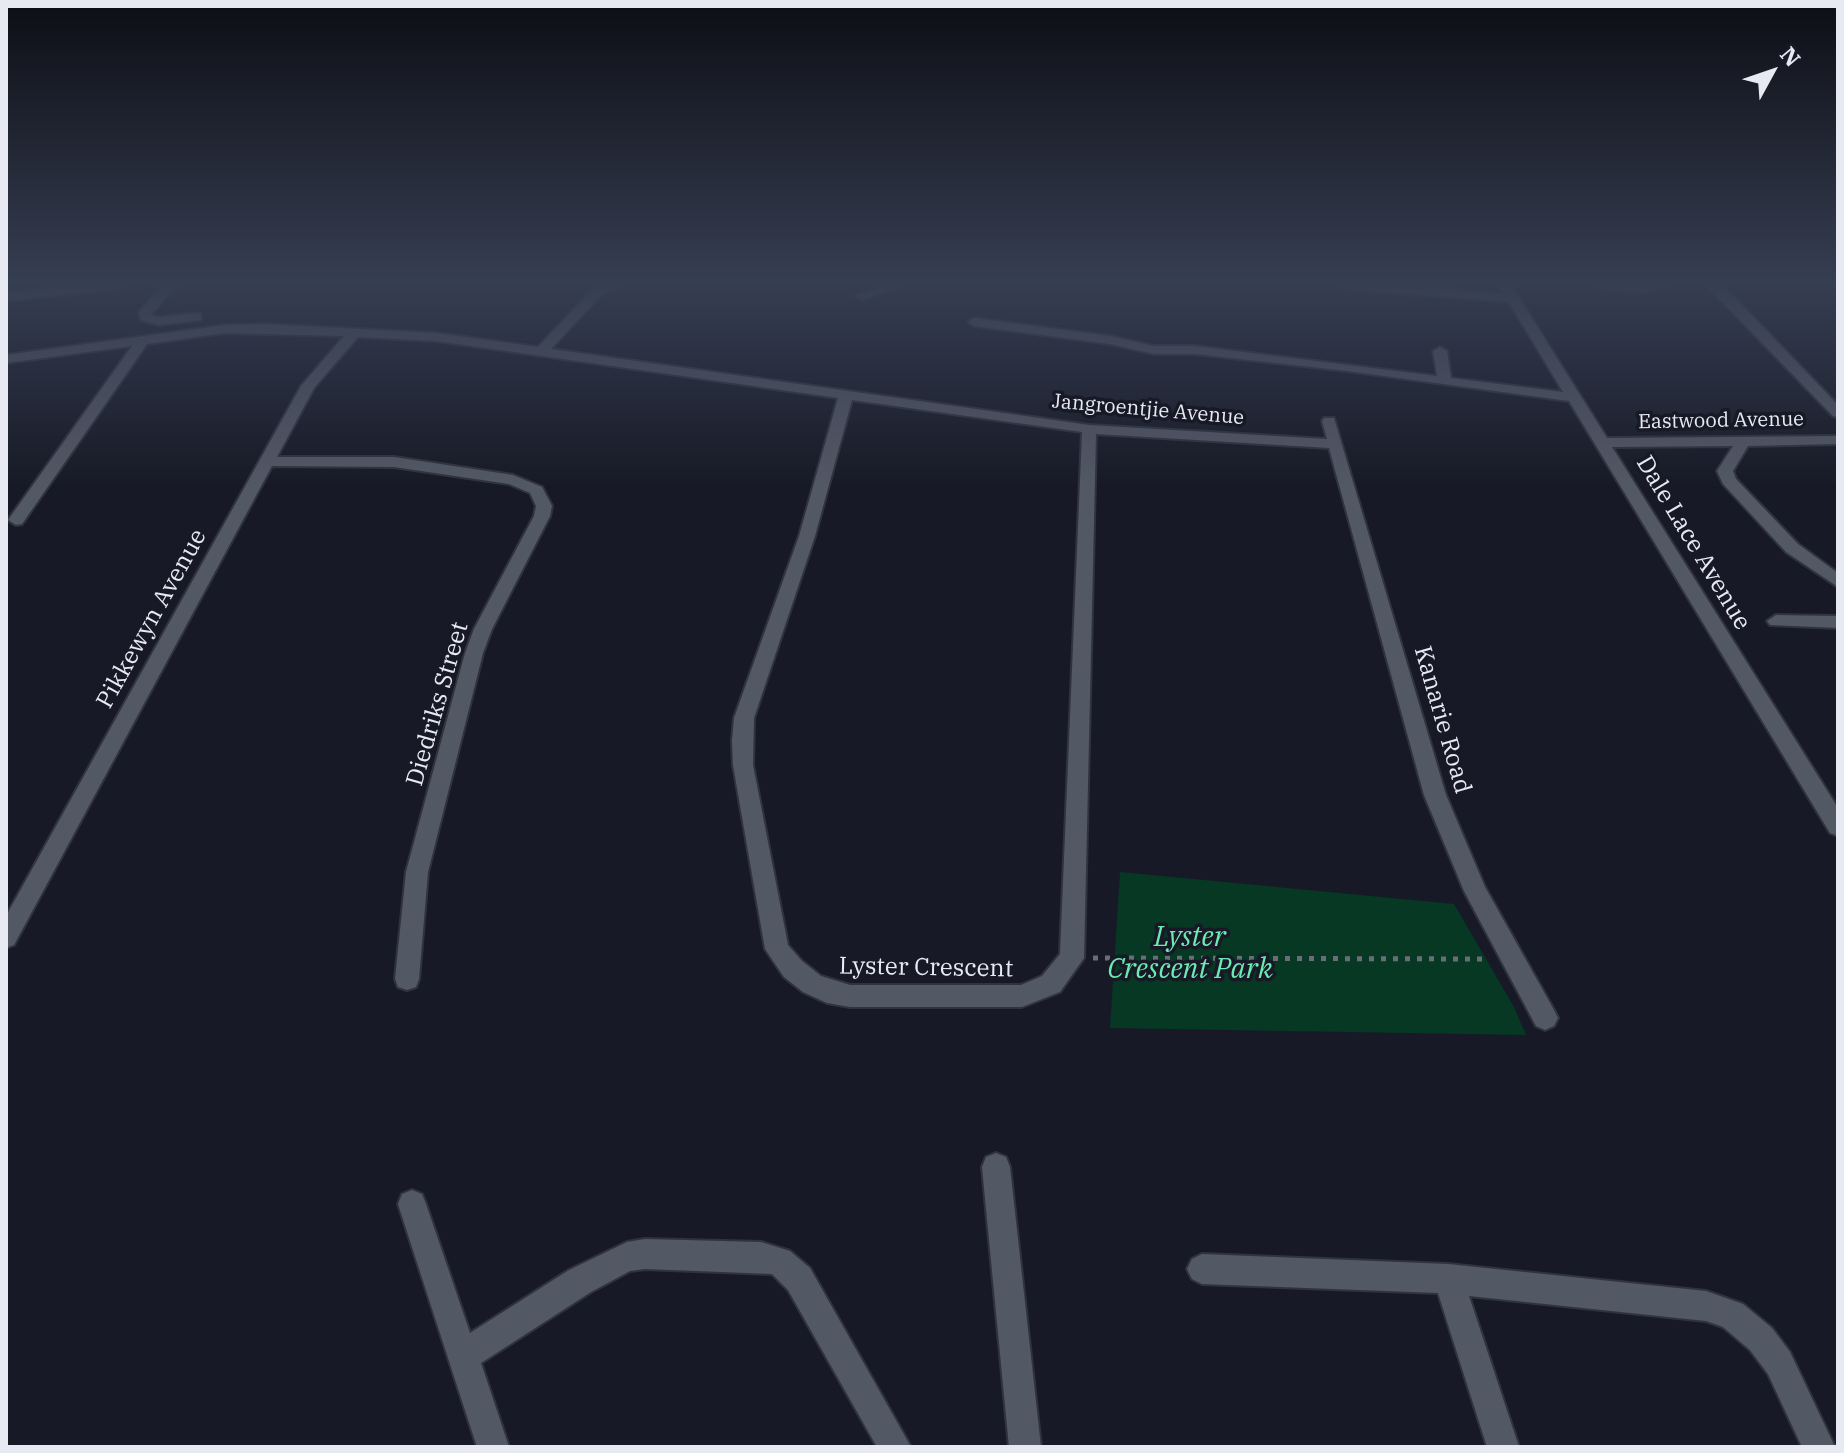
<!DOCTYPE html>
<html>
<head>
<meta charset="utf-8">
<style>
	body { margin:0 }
	#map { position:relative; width:1844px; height:1453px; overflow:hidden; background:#171a26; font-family:"IBM Plex Serif",serif }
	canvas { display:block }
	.frame { position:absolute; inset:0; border:8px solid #e7eaf2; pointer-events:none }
	.north { position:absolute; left:1732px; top:32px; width:80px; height:80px; -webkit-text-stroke:6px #171a26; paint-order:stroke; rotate:50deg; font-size:22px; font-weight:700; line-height:32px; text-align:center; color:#e7eaf2 }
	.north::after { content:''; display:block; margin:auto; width:28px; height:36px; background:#e7eaf2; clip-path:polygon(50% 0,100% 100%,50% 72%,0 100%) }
</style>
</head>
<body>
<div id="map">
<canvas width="1844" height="1453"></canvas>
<div class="frame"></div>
<div class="north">N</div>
</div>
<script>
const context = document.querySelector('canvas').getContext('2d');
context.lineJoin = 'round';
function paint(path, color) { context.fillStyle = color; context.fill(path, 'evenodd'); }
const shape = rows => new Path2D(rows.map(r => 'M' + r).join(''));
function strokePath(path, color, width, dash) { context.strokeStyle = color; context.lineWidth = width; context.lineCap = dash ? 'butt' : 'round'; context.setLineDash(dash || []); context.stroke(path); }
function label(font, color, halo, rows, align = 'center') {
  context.font = font + ' "IBM Plex Serif",serif'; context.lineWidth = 7; context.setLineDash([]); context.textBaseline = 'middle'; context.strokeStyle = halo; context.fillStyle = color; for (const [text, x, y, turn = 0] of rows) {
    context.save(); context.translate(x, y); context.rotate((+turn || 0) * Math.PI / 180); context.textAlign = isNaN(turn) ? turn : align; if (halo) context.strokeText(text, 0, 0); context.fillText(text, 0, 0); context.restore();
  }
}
paint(shape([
	[1120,872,1454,904,1514,1007,1526,1035,1110,1028]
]), '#063824');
const minor = shape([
	[83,285,120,285,114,289,6,301,6,293,83,285],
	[163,285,176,285,151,315,159,317,197,313,201,314,201,320,159,325,141,320,139,312,163,285],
	[603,285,620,285,603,293,551,349,1089,425,1327,439,1322,421,1324,418,1334,418,1446,795,1485,887,1554,1010,1558,1018,1554,1026,1545,1030,1536,1026,1464,891,1424,795,1329,448,1096,434,1084,958,1060,992,1022,1007,850,1007,827,1003,803,992,784,977,765,949,733,765,732,741,734,718,799,536,838,398,436,341,358,337,314,388,277,457,394,457,513,475,542,487,552,506,550,516,492,629,483,653,428,872,419,979,416,987,407,990,398,987,395,979,406,872,465,653,474,629,534,516,536,506,530,493,509,484,394,467,272,466,14,945,6,948,6,916,301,386,344,336,225,333,147,344,22,524,16,525,8,520,132,346,6,363,6,355,225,325,266,324,436,333,538,347,595,287,603,285],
	[852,400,1082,432,1060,954,1042,976,1021,985,850,985,821,976,802,961,788,945,753,765,754,718,815,536,852,400],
	[884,285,902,285,862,300,856,296,884,285],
	[1343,285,1433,285,1434,288,1505,294,1499,285,1511,285,1607,438,1838,436,1838,444,1748,446,1733,471,1736,479,1798,544,1838,573,1838,587,1786,552,1723,484,1717,471,1733,446,1612,447,1838,808,1838,836,1830,833,1569,401,1347,371,1195,354,1154,354,1110,344,974,326,968,322,974,318,1110,336,1154,346,1195,346,1437,376,1433,351,1440,347,1447,351,1451,378,1563,392,1509,302,1349,289,1343,285],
	[1600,285,1665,285,1646,292,1606,289,1600,285],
	[1706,285,1719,285,1736,299,1838,405,1838,417,1833,416,1706,285],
	[1776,615,1838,616,1838,628,1770,625,1767,621,1776,615],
	[996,1153,1006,1157,1010,1167,1041,1447,1009,1447,982,1167,986,1157,996,1153],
	[412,1190,422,1194,426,1204,470,1333,569,1270,627,1242,645,1239,761,1242,790,1251,810,1268,911,1447,877,1447,788,1290,772,1274,645,1269,630,1271,591,1292,481,1363,509,1447,477,1447,398,1204,402,1194,412,1190],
	[1202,1254,1448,1264,1706,1291,1743,1304,1772,1328,1790,1352,1835,1447,1802,1447,1768,1374,1750,1350,1723,1327,1706,1321,1469,1296,1519,1447,1487,1447,1438,1293,1202,1284,1192,1279,1187,1269,1192,1259,1202,1254]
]);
strokePath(minor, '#31333c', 4);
strokePath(shape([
	[1093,958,1488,959]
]), '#6a6d78', 5, [5, 7]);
paint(minor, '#535865');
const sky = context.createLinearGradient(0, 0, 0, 488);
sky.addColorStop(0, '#0d0e15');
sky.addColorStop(0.58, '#363e52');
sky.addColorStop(1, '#363e5200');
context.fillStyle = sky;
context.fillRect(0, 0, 1844, 488);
label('20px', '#e7eaf2', '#171a26', [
	["Jangroentjie Avenue",1148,410,5],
	["Eastwood Avenue",1721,421,-1]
]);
label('24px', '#e7eaf2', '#171a26', [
	["Dale Lace Avenue",1693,543,59],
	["Pikkewyn Avenue",152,619,-61],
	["Diedriks Street",438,704,-74],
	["Kanarie Road",1442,720,74],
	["Lyster Crescent",926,968,1]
]);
label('italic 28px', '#6bebb1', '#171a26', [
	["Lyster",1190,938],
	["Crescent Park",1190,970]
]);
</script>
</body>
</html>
